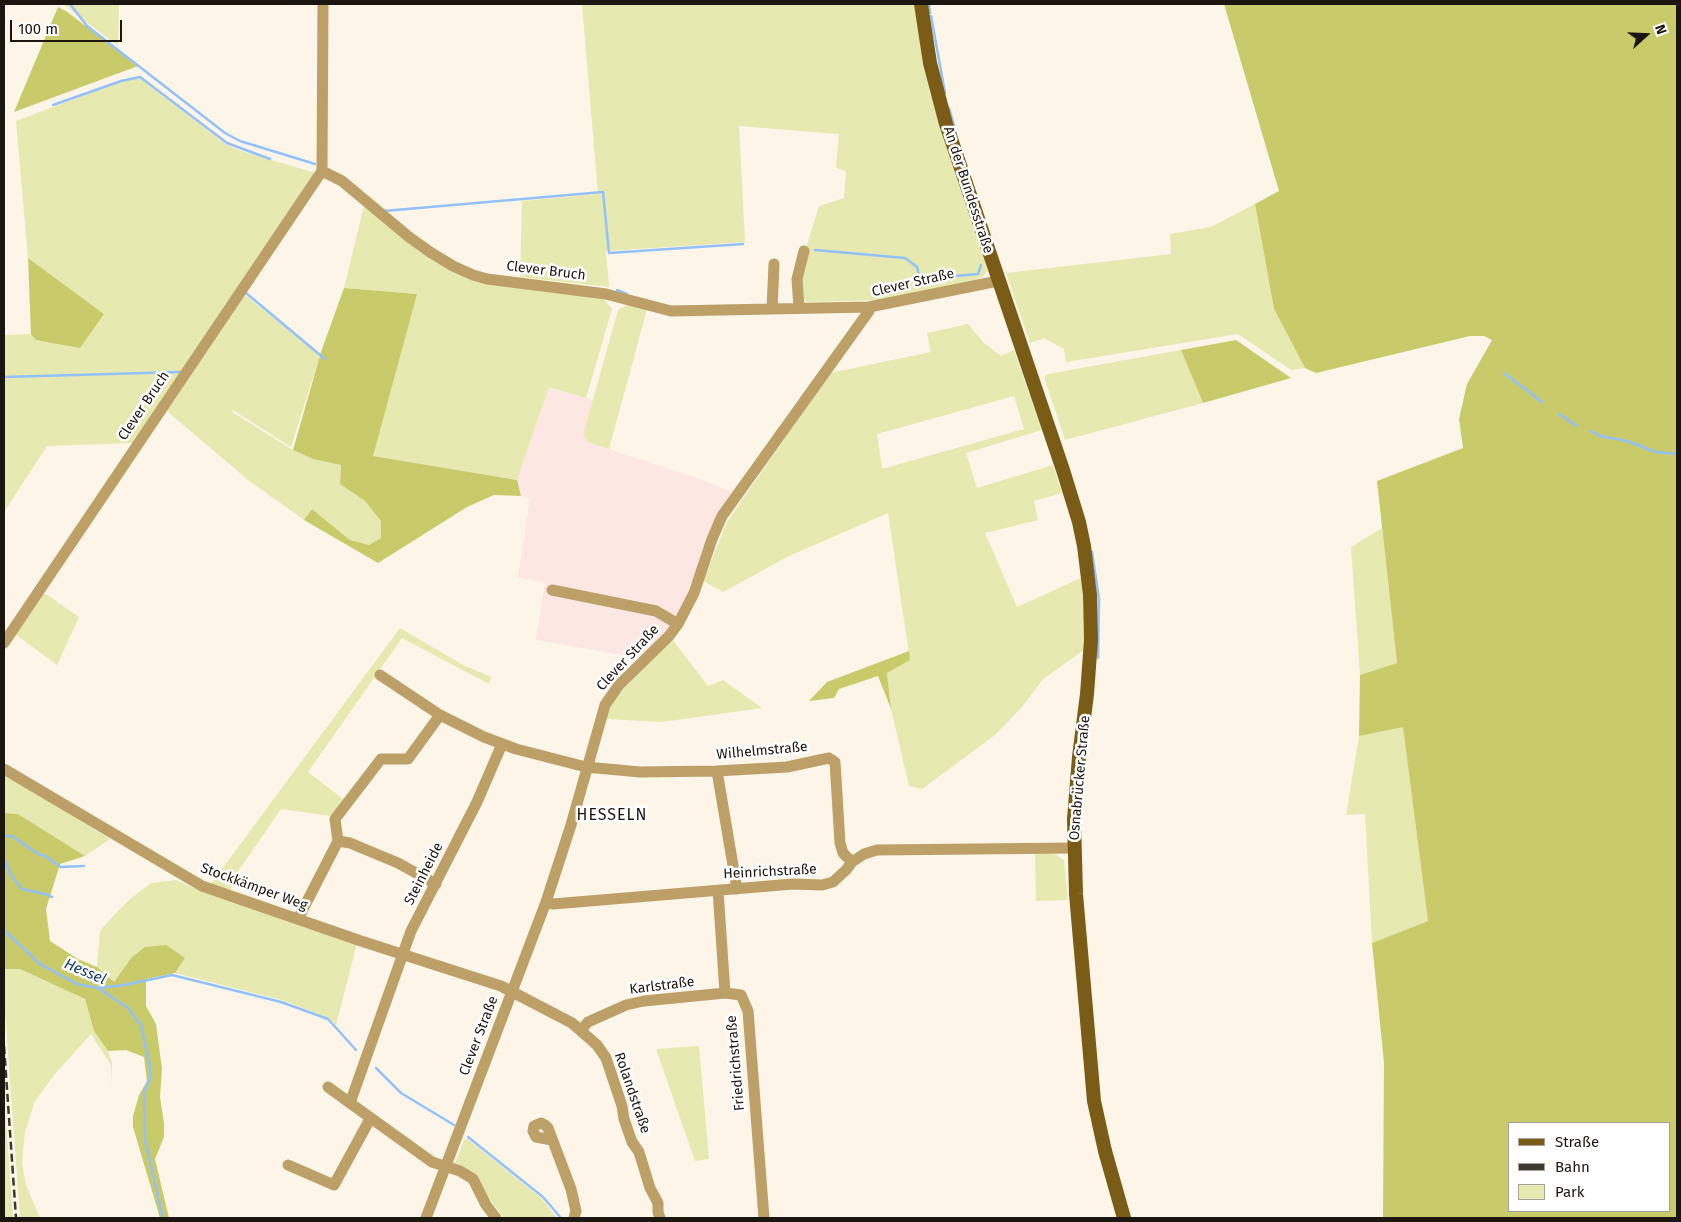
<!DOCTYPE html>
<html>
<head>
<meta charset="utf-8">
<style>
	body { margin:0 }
	#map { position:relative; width:1681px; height:1222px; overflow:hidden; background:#fdf5e8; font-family:"Fira Sans",sans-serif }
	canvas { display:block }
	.frame { position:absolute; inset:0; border:5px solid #1b160f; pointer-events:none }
	.legend { position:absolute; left:1508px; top:1122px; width:162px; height:90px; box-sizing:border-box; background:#fff; border:1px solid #a4a29f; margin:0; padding:6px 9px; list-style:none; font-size:15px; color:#1b160f }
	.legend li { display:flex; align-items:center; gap:10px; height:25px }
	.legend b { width:25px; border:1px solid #a4a29f }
	.north { position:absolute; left:1621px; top:10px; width:50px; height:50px; -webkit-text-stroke:4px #fff; paint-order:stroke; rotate:70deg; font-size:14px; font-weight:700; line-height:20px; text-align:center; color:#1b160f }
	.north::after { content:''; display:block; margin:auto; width:18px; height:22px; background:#1b160f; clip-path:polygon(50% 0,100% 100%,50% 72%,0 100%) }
	.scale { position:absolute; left:10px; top:20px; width:112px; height:22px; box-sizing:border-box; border:2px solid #1b160f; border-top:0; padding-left:6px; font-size:15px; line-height:18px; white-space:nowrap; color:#1b160f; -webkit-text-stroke:4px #fff; paint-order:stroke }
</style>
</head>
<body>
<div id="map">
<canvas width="1681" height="1222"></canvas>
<div class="frame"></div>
<ul class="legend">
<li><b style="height:6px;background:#7a5c16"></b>Straße</li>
<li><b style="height:6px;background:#3e3931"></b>Bahn</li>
<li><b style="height:14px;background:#e6e9b0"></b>Park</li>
</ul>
<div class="north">N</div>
<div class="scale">100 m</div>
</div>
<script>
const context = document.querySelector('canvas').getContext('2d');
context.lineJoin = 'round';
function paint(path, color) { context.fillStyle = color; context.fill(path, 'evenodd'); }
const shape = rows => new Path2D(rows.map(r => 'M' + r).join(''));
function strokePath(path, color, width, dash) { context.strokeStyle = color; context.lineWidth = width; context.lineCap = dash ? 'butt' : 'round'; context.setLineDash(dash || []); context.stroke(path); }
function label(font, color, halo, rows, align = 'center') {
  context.font = font + ' "Fira Sans",sans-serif'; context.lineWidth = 5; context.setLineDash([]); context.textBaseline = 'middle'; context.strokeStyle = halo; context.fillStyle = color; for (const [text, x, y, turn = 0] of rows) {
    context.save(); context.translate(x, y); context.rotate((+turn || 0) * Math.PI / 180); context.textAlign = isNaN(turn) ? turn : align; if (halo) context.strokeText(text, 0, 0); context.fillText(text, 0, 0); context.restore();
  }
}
paint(shape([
	[549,387,593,400,583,435,588,442,697,478,732,492,715,520,706,538,696,571,676,621,640,658,536,640,545,583,518,577,530,499,521,496,517,480]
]), '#fce7e3');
paint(shape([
	[63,4,119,4,118,46],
	[582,4,914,4,930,91,944,140,986,262,987,270,984,276,975,280,883,300,807,302,802,298,801,282,807,245,819,206,844,198,846,171,836,168,839,134,739,126,745,242,606,251,609,287,520,277,522,201,598,194],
	[139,78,227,145,244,152,316,173,133,443,47,446,4,512,4,335,31,334,37,340,104,314,28,258,16,121,122,81],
	[1255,204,1274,309,1305,368,1291,370,1238,334,1066,362,1064,349,1044,338,1030,343,1006,273,1171,254,1170,234,1211,227],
	[364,206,469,279,477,282,603,298,612,309,586,398,549,387,517,480,372,456,417,294,344,288],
	[245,295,320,355,291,447,233,410,232,412,293,450,313,459,341,465,340,484,365,501,381,521,381,538,369,545,350,540,312,509,304,520,248,480,167,411],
	[629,304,647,309,609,449,588,442,583,435,618,310],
	[968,324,984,343,1001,356,1014,350,1042,430,966,453,977,488,1053,465,1062,493,1034,501,1038,520,985,533,1017,607,1081,578,1083,596,1084,650,1043,679,1022,707,995,735,922,789,909,786,891,709,887,673,910,660,888,513,789,556,723,592,703,581,727,522,830,373,931,352,927,333],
	[1014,396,1024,429,882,469,877,434],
	[1181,350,1203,403,1065,440,1044,377,1048,374],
	[1382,528,1397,663,1360,675,1351,547],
	[39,594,46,594,79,617,57,665,14,633],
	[400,628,463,665,491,677,489,684,402,638,308,772,343,799,332,816,281,809,239,870,230,891,211,884],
	[672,639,708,686,723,680,762,708,662,722,606,719,610,706,624,689],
	[1403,726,1428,921,1372,943,1365,814,1346,815,1359,736],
	[4,773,110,839,85,856,18,814,4,813],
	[1035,853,1055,854,1064,860,1068,900,1036,901],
	[176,880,200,891,357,943,336,1025,329,1018,282,1000,175,973,185,958,131,958,114,982,97,967,100,931,114,915,130,899,151,883],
	[4,969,20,969,85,999,94,1031,108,1051,112,1063,111,1086,111,1065,91,1034,55,1074,35,1101,25,1132,22,1163,26,1185,40,1218,21,1218,20,1217,4,998],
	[699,1046,709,1159,695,1161,656,1049],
	[4,1092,13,1218,4,1218],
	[466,1138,541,1198,557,1218,504,1218,474,1178,454,1166,464,1140]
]), '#e6e9b0');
paint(shape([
	[1224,4,1677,4,1677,1218,1383,1218,1384,1063,1372,943,1428,921,1403,727,1359,736,1360,675,1397,663,1377,481,1463,448,1459,419,1467,384,1492,340,1484,336,1470,336,1316,373,1305,368,1274,309,1255,204,1279,191],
	[1670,1123,1670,1211,1510,1211,1510,1123],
	[58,7,66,11,138,66,14,112],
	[28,258,104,314,80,348,36,340,31,334],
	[344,288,417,294,373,456,517,480,521,496,494,495,467,507,378,563,304,520,312,509,350,540,369,545,381,538,381,521,365,501,340,484,341,465,313,459,293,450,321,352],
	[1236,340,1291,378,1203,403,1181,350],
	[909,651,910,660,887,673,891,709,878,676,839,689,834,698,809,701,827,682],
	[4,813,18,814,85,856,60,864,46,909,50,941,78,959,97,967,114,982,131,958,145,947,166,945,185,958,175,973,146,979,146,1006,156,1024,162,1069,160,1097,164,1123,164,1137,155,1159,169,1218,160,1218,133,1127,133,1116,139,1095,147,1081,144,1057,126,1050,108,1051,94,1031,85,999,20,969,4,969]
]), '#c9cb6b');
strokePath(shape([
	[70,4,87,26,225,133,240,141,315,164],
	[929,4,930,13],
	[931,16,945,93],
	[53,105,121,81,140,77,227,143,270,159],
	[949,108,956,132],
	[384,211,603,192,609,253,743,244],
	[815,250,905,258,917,267,920,279,978,274,981,265],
	[617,290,627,294],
	[246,293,325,359],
	[1504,373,1542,402],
	[4,377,180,372],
	[1559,414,1577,426],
	[1591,431,1600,436,1627,441,1656,452,1677,454],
	[1092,552,1099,599,1098,658],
	[4,836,12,836,38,854,45,856,61,867,84,866],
	[4,857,10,874,22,889,45,894,52,897],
	[4,930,40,964,77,984,98,988,128,1008,141,1025,150,1066,150,1079,144,1093,145,1140,163,1218],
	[98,988,124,985,172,975,281,1002,328,1019,356,1050],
	[376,1068,401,1093,454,1125],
	[468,1137,543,1197,561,1218]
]), '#93c1fb', 2.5);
strokePath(shape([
	[322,171,342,181,409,237,430,252,453,266,473,275,487,279,606,294,671,311,869,307,998,281],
	[799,308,797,279,804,251],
	[772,309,774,264],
	[552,590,656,611,678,624],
	[4,643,322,171,323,4],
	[380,675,440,715,484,737,516,749,586,767,640,772,717,771,787,767,829,758,835,762,840,843,843,853,852,862],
	[4,769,202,886,361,941,501,986,572,1023,597,1045,606,1058,622,1106,624,1119,632,1142,639,1152,650,1188,658,1203,658,1212,660,1218],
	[717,771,737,889],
	[338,841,350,843,398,863,436,884],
	[718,890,725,993],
	[546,902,553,904,793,884,822,885,833,882,846,870,852,862,864,854,877,850,1074,848],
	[298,919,338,841,335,819,381,759,408,759,440,715],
	[581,1030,588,1022,626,1005,644,1001,725,993,741,995,748,1011,764,1218],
	[328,1087,350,1103],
	[552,1140,536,1137,533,1131,534,1126,541,1123,545,1125,548,1128,571,1189,576,1211,574,1218],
	[288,1165,334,1185,370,1119],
	[426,1218,546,902,571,825,605,705,619,685,669,636,678,624,694,593,712,539,722,516,869,311,869,307],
	[496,1218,486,1205,473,1179,460,1171,432,1162,350,1103,411,931,477,802,502,744]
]), '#bca068', 11);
strokePath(shape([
	[921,4,930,63,946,124,1063,470,1079,522,1084,546,1090,595,1091,640,1087,694,1079,757,1074,819,1076,894,1094,1101,1105,1151,1124,1218]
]), '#7a5c16', 14);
strokePath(shape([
	[4,1046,16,1218]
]), '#3e3931', 2.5, [8, 4]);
label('14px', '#1b160f', '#fff', [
	["An der Bundesstraße",968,190,72],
	["Clever Bruch",546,271,7],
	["Clever Straße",913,283,-13],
	["Clever Bruch",144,406,-56],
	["Clever Straße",628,658,-47],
	["Wilhelmstraße",762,751,-5],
	["Osnabrücker Straße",1080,778,-85],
	["Heinrichstraße",770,872,-3],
	["Steinheide",424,874,-63],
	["Stockkämper Weg",254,887,20],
	["Karlstraße",662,986,-7],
	["Clever Straße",479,1036,-69],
	["Friedrichstraße",736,1063,-95],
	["Rolandstraße",632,1093,71]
]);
label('italic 15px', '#173e6b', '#fff', [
	["Hessel",85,972,23]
]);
context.letterSpacing = '1px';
label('16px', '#1b160f', '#fff', [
	["HESSELN",612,816]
]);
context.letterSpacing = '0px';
</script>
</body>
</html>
